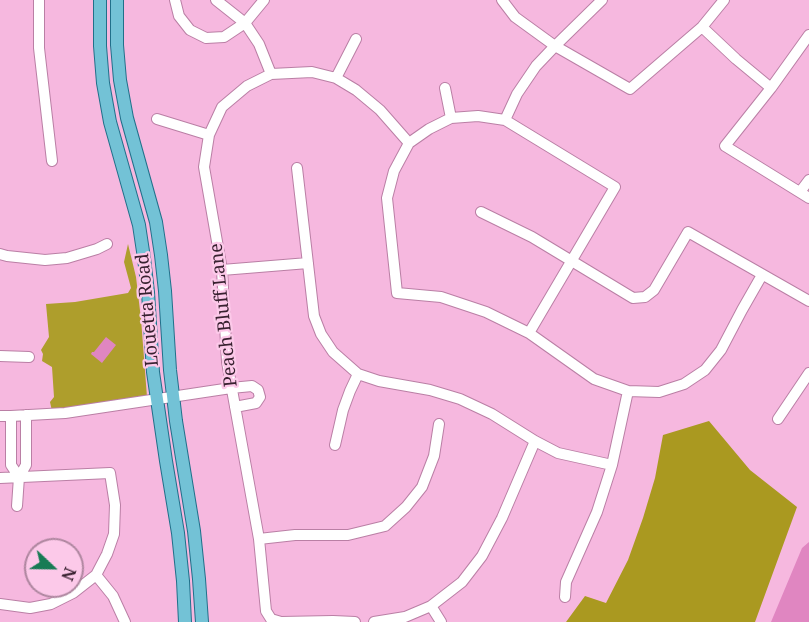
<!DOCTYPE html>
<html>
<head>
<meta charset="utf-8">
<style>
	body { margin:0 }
	#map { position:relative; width:809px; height:622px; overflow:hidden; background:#f6b8df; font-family:"Noto Serif",serif }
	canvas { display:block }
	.north { position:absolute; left:24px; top:538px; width:60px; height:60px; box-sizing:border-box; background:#fcc9e9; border:2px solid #ae869f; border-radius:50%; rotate:112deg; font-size:16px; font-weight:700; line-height:24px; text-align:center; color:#382130 }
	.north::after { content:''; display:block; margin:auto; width:21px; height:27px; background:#177b54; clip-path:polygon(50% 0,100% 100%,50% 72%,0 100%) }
</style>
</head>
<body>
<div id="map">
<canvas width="809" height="622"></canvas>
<div class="north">N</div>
</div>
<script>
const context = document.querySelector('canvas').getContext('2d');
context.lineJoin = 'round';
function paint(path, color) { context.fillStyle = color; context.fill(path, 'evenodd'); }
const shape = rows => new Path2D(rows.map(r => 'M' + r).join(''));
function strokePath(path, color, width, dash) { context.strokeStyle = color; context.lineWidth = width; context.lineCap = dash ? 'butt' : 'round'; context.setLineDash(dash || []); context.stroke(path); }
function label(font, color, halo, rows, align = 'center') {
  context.font = font + ' "Noto Serif",serif'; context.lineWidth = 4.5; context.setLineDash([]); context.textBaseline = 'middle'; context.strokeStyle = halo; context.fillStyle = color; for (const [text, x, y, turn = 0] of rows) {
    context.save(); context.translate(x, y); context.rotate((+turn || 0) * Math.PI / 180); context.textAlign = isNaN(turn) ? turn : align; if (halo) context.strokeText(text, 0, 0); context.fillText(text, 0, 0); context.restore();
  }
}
paint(shape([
	[128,244,136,277,141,319,147,397,52,411,50,402,54,397,52,367,42,361,43,354,41,350,49,337,46,304,75,302,128,293,131,288,124,262]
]), '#ae9e2c');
paint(shape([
	[709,421,750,470,797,507,755,622,566,622,585,596,606,603,628,560,643,518,655,478,663,435]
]), '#aa9920');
paint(shape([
	[106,337,116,345,102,363,91,354,92,352,94,352],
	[809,542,809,622,771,622,802,548]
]), '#e086c1');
const minor = shape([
	[39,0,39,48,52,161],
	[175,0,179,16,190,30,206,38,224,37,245,23,264,0],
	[216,0,245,23,259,44,271,74],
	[502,0,515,17,555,46,630,89,702,27,724,0],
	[702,27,736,59,771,88],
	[809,35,771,88,725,146,809,198],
	[336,78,356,39],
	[445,88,451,118],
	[157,119,209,135],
	[505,120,517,94,536,66,555,46,602,0],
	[297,168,314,316,321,334,333,352,358,374,379,381,430,390,460,399,492,414,535,441,558,453,612,465],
	[800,192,809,180],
	[481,212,532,237,633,298,645,297,654,290,688,232,809,301],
	[0,254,7,256,45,260,67,258,97,249,107,244],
	[222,270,308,263],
	[529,333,615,187,505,120,478,116,451,118,429,129,409,143,394,171,387,198,397,293,441,297,486,312,529,333,594,379,628,391,659,392,684,384,705,370,721,350,742,310,762,275],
	[0,356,29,357],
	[0,416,11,416,65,413,231,388,252,386,258,390,260,397,256,403,235,407],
	[11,416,11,465,19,477],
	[778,419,809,373],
	[335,445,343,410,350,391,358,374],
	[0,478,110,473,115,505,114,534,107,554,96,575,73,593,51,604,30,608,0,604],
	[17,506,19,477,26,465,26,415],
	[259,539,295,535,348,535,385,526,406,507,422,487,434,456,439,424],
	[96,575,113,596,125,622],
	[565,597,566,582,597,512,612,465,628,391],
	[431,606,441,622],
	[355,622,333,621,281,622,271,619,266,611,259,539,227,362,222,270,204,167,209,135,222,107,247,86,271,74,312,72,336,78,356,90,380,110,409,143],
	[374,622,405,617,431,606,462,582,482,556,502,518,535,441]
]);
const major = shape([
	[100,0,100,46,103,83,110,122,139,225,144,258,148,292,153,372,166,461,178,533,183,581,185,622],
	[117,0,117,45,120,80,127,118,156,222,161,255,165,291,170,370,176,421,194,531,199,579,202,622]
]);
strokePath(minor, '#ba7fa5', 12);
strokePath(major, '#21708a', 14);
strokePath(minor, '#fff', 10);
strokePath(major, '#73c2d6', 12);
label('18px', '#382130', '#fcc9e9', [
	["Louetta Road",148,310,-95],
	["Peach Bluff Lane",224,315,-96]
]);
</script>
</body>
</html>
